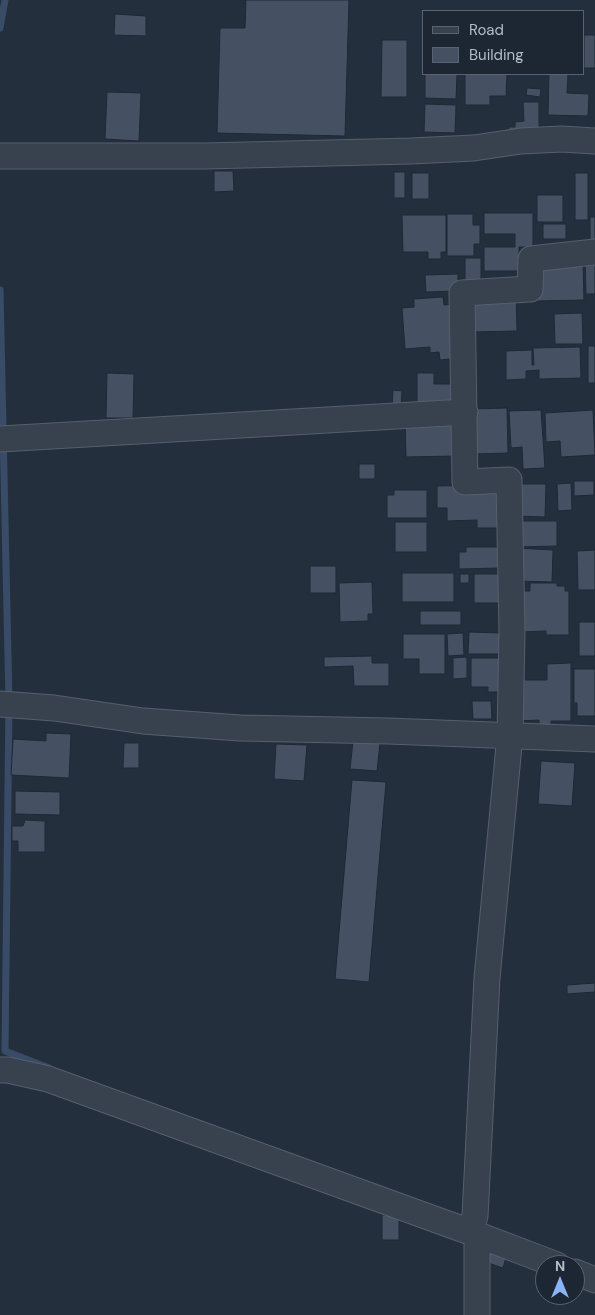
<!DOCTYPE html>
<html>
<head>
<meta charset="utf-8">
<style>
	body { margin:0 }
	#map { position:relative; width:595px; height:1315px; overflow:hidden; background:#242f3e; font-family:"DM Sans",sans-serif }
	canvas { display:block }
	.legend { position:absolute; left:422px; top:10px; width:162px; height:65px; box-sizing:border-box; background:#1d2633; border:1px solid #59626f; margin:0; padding:6px 9px; list-style:none; font-size:15px; color:#b4bcc9 }
	.legend li { display:flex; align-items:center; gap:10px; height:25px }
	.legend b { width:25px; border:1px solid #59626f }
	.north { position:absolute; left:535px; top:1255px; width:50px; height:50px; box-sizing:border-box; background:#1d2633; border:1px solid #59626f; border-radius:50%; rotate:0deg; font-size:14px; font-weight:700; line-height:20px; text-align:center; color:#b4bcc9 }
	.north::after { content:''; display:block; margin:auto; width:18px; height:22px; background:#8ab4f8; clip-path:polygon(50% 0,100% 100%,50% 72%,0 100%) }
</style>
</head>
<body>
<div id="map">
<canvas width="595" height="1315"></canvas>
<ul class="legend">
<li><b style="height:6px;background:#38414e"></b>Road</li>
<li><b style="height:14px;background:#455162"></b>Building</li>
</ul>
<div class="north">N</div>
</div>
<script>
const context = document.querySelector('canvas').getContext('2d');
context.lineJoin = 'round';
const shape = rows => new Path2D(rows.map(r => 'M' + r).join(''));
function strokePath(path, color, width, dash) { context.strokeStyle = color; context.lineWidth = width; context.lineCap = dash ? 'butt' : 'round'; context.setLineDash(dash || []); context.stroke(path); }
function paint(path, color) { context.fillStyle = color; context.fill(path, 'evenodd'); }
strokePath(shape([
	[0,28,5,0],
	[0,290,9,703,5,1051,49,1068]
]), '#394c67', 7);
const building = shape([
	[246,0,349,0,345,136,217,133,220,28,245,28,246,0],
	[115,14,146,16,146,36,114,35,115,14],
	[584,35,595,35,595,68,584,68,584,35],
	[382,40,407,40,407,97,381,97,382,40],
	[425,74,457,74,456,99,425,98,425,74],
	[465,74,507,74,506,96,490,96,490,105,465,105,465,74],
	[549,74,568,74,567,93,589,94,588,116,548,115,549,74],
	[527,88,541,89,540,97,526,95,527,88],
	[107,92,141,93,139,141,105,139,107,92],
	[523,102,539,102,539,130,509,138,509,127,515,127,515,122,524,121,523,102],
	[425,104,456,105,455,133,424,132,425,104],
	[214,171,233,171,234,191,214,192,214,171],
	[394,172,405,172,405,198,394,198,394,172],
	[412,173,429,173,429,199,412,199,412,173],
	[575,173,588,173,588,220,575,220,575,173],
	[537,195,563,195,563,222,537,222,537,195],
	[484,213,533,213,533,247,519,247,519,271,484,271,484,247,515,247,515,234,484,234,484,213],
	[447,214,473,214,473,225,480,225,480,244,474,244,474,256,447,256,447,214],
	[402,215,446,215,446,252,441,252,441,259,428,259,428,252,403,252,402,215],
	[590,217,595,217,595,243,590,243,590,217],
	[543,224,566,224,566,239,543,239,543,224],
	[585,257,595,257,595,294,586,294,585,257],
	[465,258,481,258,481,283,465,283,465,258],
	[583,263,584,300,535,301,534,264,583,263],
	[458,274,458,291,426,292,425,275,458,274],
	[516,294,517,331,468,332,468,296,516,294],
	[443,297,444,305,455,304,459,358,440,360,439,352,430,353,430,347,405,349,402,308,414,307,414,299,443,297],
	[582,313,583,344,555,344,554,314,582,313],
	[588,346,595,346,595,383,588,383,588,346],
	[580,347,581,378,539,379,539,370,526,371,526,379,506,380,506,351,532,350,532,365,534,365,533,348,580,347],
	[107,373,134,374,133,418,106,418,107,373],
	[417,373,434,373,434,384,459,384,459,403,417,404,417,373],
	[393,390,402,391,401,408,392,408,393,390],
	[507,408,508,453,473,454,472,409,507,408],
	[541,410,545,468,523,469,522,447,511,448,509,411,541,410],
	[593,410,595,455,561,457,560,441,546,442,545,413,593,410],
	[454,419,455,456,406,457,405,420,454,419],
	[359,464,375,464,375,479,359,479,359,464],
	[574,481,594,481,594,495,574,496,574,481],
	[571,483,572,510,558,511,557,484,571,483],
	[516,484,546,484,545,517,516,516,516,484],
	[500,485,500,528,477,528,477,520,447,521,447,508,437,508,437,486,500,485],
	[394,490,427,490,427,518,387,518,387,495,394,495,394,490],
	[517,521,557,521,557,546,517,547,517,521],
	[395,522,427,522,427,552,395,552,395,522],
	[466,547,500,547,500,568,459,569,459,552,466,552,466,547],
	[516,548,553,550,552,582,515,581,516,548],
	[595,550,595,590,578,590,577,551,595,550],
	[310,566,336,566,336,593,310,593,310,566],
	[402,573,454,573,454,602,402,602,402,573],
	[460,574,469,574,469,583,460,583,460,574],
	[474,574,504,574,504,603,474,603,474,574],
	[372,582,373,614,368,614,368,621,340,622,339,583,372,582],
	[530,583,557,583,557,586,565,586,565,591,569,591,569,635,546,635,546,631,519,632,519,591,530,591,530,583],
	[420,611,461,611,461,625,420,625,420,611],
	[579,622,595,622,595,656,579,656,579,622],
	[469,632,500,633,499,654,468,654,469,632],
	[463,633,464,655,448,656,447,634,463,633],
	[403,634,445,634,445,674,419,674,419,659,403,659,403,634],
	[372,656,372,663,389,663,389,686,354,686,353,666,324,667,324,657,372,656],
	[467,657,467,678,453,679,453,658,467,657],
	[515,657,525,657,525,680,547,680,547,664,571,663,571,721,551,721,551,731,539,731,539,720,518,721,515,657],
	[471,658,507,658,507,692,488,692,488,687,471,687,471,658],
	[574,669,595,669,595,716,577,716,577,703,574,703,574,669],
	[472,701,491,701,492,719,473,719,472,701],
	[46,733,71,734,69,778,11,775,13,739,46,741,46,733],
	[353,741,380,743,377,771,350,769,353,741],
	[124,743,139,743,139,768,123,768,124,743],
	[276,744,307,745,304,781,274,779,276,744],
	[541,761,575,763,572,806,538,804,541,761],
	[352,780,386,782,369,982,335,979,352,780],
	[15,791,60,792,60,815,15,814,15,791],
	[25,820,45,821,45,852,18,852,18,841,12,841,12,826,23,826,25,820],
	[595,983,595,992,567,994,567,985,595,983],
	[382,1215,399,1215,399,1240,382,1240,382,1215],
	[487,1244,508,1250,503,1268,482,1261,487,1244]
]);
paint(building, '#455162');
strokePath(building, '#1f2835', 1);
const minor = shape([
	[0,156,205,156,411,151,474,148,521,141,562,139,595,141],
	[0,439,465,412],
	[0,704,54,708,143,721,240,728,388,731,595,739],
	[0,1070,8,1070,48,1079,470,1232,557,1265],
	[470,1232,475,1216,487,978,510,735,512,632,509,480,465,482,462,293,530,289,531,259,595,252],
	[477,1235,477,1315],
	[575,1272,595,1280]
]);
strokePath(minor, '#565f6c', 27);
strokePath(minor, '#38414e', 25);
</script>
</body>
</html>
